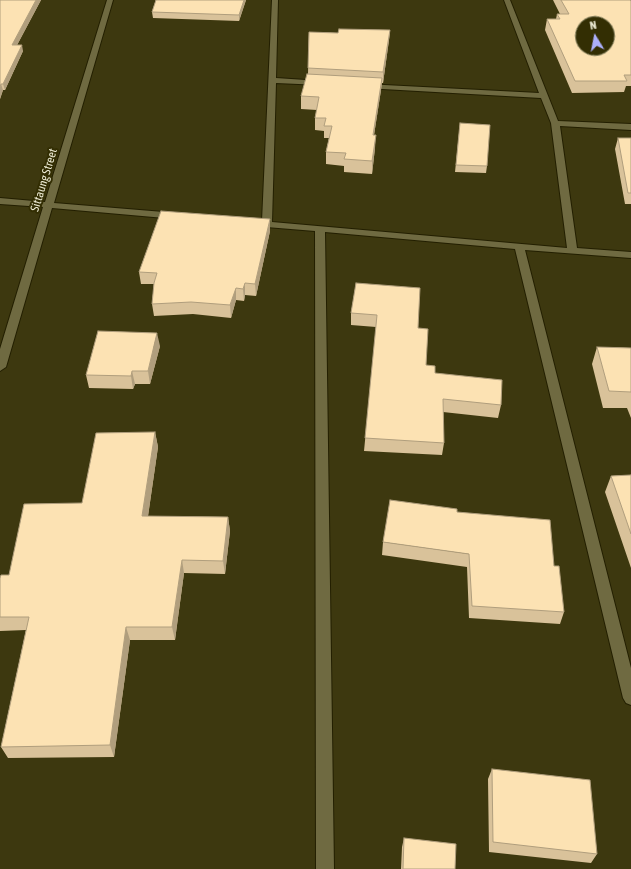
<!DOCTYPE html>
<html>
<head>
<meta charset="utf-8">
<style>
	body { margin:0 }
	#map { position:relative; width:631px; height:869px; overflow:hidden; background:#3d380f; font-family:"Asap Condensed",sans-serif }
	canvas { display:block }
	.north { position:absolute; left:575px; top:16px; width:40px; height:40px; box-sizing:border-box; background:#332e03; border:1px solid #7d7956; border-radius:50%; rotate:350deg; font-size:11px; font-weight:700; line-height:16px; text-align:center; color:#ecead3 }
	.north::after { content:''; display:block; margin:auto; width:14px; height:18px; background:#acaffb; clip-path:polygon(50% 0,100% 100%,50% 72%,0 100%) }
</style>
</head>
<body>
<div id="map">
<canvas width="631" height="869"></canvas>
<div class="north">N</div>
</div>
<script>
const context = document.querySelector('canvas').getContext('2d');
context.lineJoin = 'round';
const shape = rows => new Path2D(rows.map(r => 'M' + r).join(''));
function strokePath(path, color, width, dash) { context.strokeStyle = color; context.lineWidth = width; context.lineCap = dash ? 'butt' : 'round'; context.setLineDash(dash || []); context.stroke(path); }
function paint(path, color) { context.fillStyle = color; context.fill(path, 'evenodd'); }
function label(font, color, halo, rows, align = 'center') {
  context.font = font + ' "Asap Condensed",sans-serif'; context.lineWidth = 4; context.setLineDash([]); context.textBaseline = 'middle'; context.strokeStyle = halo; context.fillStyle = color; for (const [text, x, y, turn = 0] of rows) {
    context.save(); context.translate(x, y); context.rotate((+turn || 0) * Math.PI / 180); context.textAlign = isNaN(turn) ? turn : align; if (halo) context.strokeText(text, 0, 0); context.fillText(text, 0, 0); context.restore();
  }
}
const minor = shape([
	[107,0,113,0,54,203,176,213,181,216,176,219,52,208,6,367,0,371,0,349,43,207,0,204,0,198,45,202,107,0],
	[272,0,278,0,276,78,321,81,325,83,321,85,276,83,272,222,567,248,551,123,541,98,365,88,361,86,365,84,539,93,504,0,510,0,558,121,631,124,631,130,560,126,577,248,631,252,631,258,525,250,631,668,631,705,626,703,623,698,515,249,325,232,334,869,316,869,315,231,254,226,249,223,254,220,262,221,272,0]
]);
strokePath(minor, '#231f01', 2);
paint(minor, '#6f6a41');
paint(shape([
	[0,0,41,0,17,45,23,51,5,90,3,90,0,99],
	[156,0,246,0,239,21,153,18,152,12],
	[553,0,630,0,631,1,631,86,626,86,624,92,572,93,545,30,547,19,556,19,557,14,560,14],
	[390,30,389,40,383,83,382,83,381,90,374,135,375,148,372,174,344,172,344,166,326,164,326,152,329,138,324,138,324,131,315,130,315,118,317,110,301,109,301,96,308,74,309,32,338,33],
	[460,123,487,166,486,173,455,172],
	[618,138,631,138,631,204,625,204,615,149],
	[270,219,270,231,256,296,245,295,244,301,236,300,231,318,193,314,154,316,152,304,154,284,141,284,139,272],
	[356,283,418,328,426,365,435,373,501,405,498,418,443,412,444,443,442,455,364,451,376,327,351,325,351,313],
	[160,346,150,384,135,384,133,389,89,388,86,375],
	[597,347,631,348,631,418,627,408,603,408,592,364],
	[155,432,158,447,148,516,228,517,230,531,225,574,184,573,175,640,130,640,114,757,8,758,1,747,26,630,0,631,0,578,9,575],
	[631,475,631,568,605,492,611,476],
	[383,542,554,566,564,612,560,624,469,618,467,567,382,555],
	[492,769,597,854,591,863,489,852,488,779],
	[404,838,455,869,401,869,402,847]
]), '#d9c29a');
paint(shape([
	[36,0,41,0,14,51,12,45],
	[244,0,246,0,239,21,239,15],
	[390,30,389,40,383,83,383,72],
	[22,45,23,51,5,90,3,84],
	[382,78,381,90,372,148,373,135],
	[1,84,3,90,0,99,0,87],
	[376,135,375,148,372,174,372,161],
	[270,219,270,231,256,296,255,284],
	[245,283,245,295,244,301,243,289],
	[236,288,236,300,231,318,230,305],
	[157,333,160,346,150,384,148,371],
	[132,371,135,384,133,389,131,376],
	[155,432,158,447,146,530,142,516],
	[228,517,230,531,225,574,223,561],
	[182,560,184,573,175,640,172,627],
	[126,627,130,640,114,757,110,745]
]), '#b09e7d');
const building = shape([
	[0,0,36,0,12,45,22,45,3,84,1,84,0,87,0,0],
	[156,0,244,0,239,15,152,12,156,0],
	[561,0,630,0,631,1,631,75,624,75,627,81,575,81,547,19,560,19,557,14,569,14,561,0],
	[583,24,607,24,607,48,583,48,583,24],
	[339,29,390,30,383,72,308,68,309,32,338,33,339,29],
	[307,74,382,78,373,135,376,135,372,161,344,159,346,153,326,152,332,126,324,126,326,118,315,118,319,97,301,96,307,74],
	[460,123,490,125,487,166,456,165,460,123],
	[618,138,631,138,631,193,628,193,618,138],
	[161,211,270,219,255,284,245,283,243,289,236,288,230,305,191,302,152,304,154,283,157,273,139,272,161,211],
	[356,283,420,288,418,328,428,329,426,365,435,366,435,373,502,380,501,405,443,399,444,443,365,438,377,315,351,313,356,283],
	[98,331,157,333,148,371,132,371,131,376,86,375,98,331],
	[597,347,631,348,631,392,609,391,597,347],
	[155,432,142,516,228,517,223,561,182,560,172,627,126,627,110,745,1,747,29,617,0,617,0,578,1,575,9,575,24,504,82,503,96,433,155,432],
	[631,475,631,534,611,476,631,475],
	[390,500,457,509,457,512,550,520,554,566,559,566,564,612,472,606,469,554,383,542,390,500],
	[492,769,590,780,597,854,493,842,492,769],
	[404,838,456,844,455,869,403,869,404,838]
]);
paint(building, '#fce2b3');
strokePath(building, '#b09e7d', 1);
label('12px', '#ecead3', '#332e03', [
	["Sittaung Street",44,180,-73]
]);
</script>
</body>
</html>
